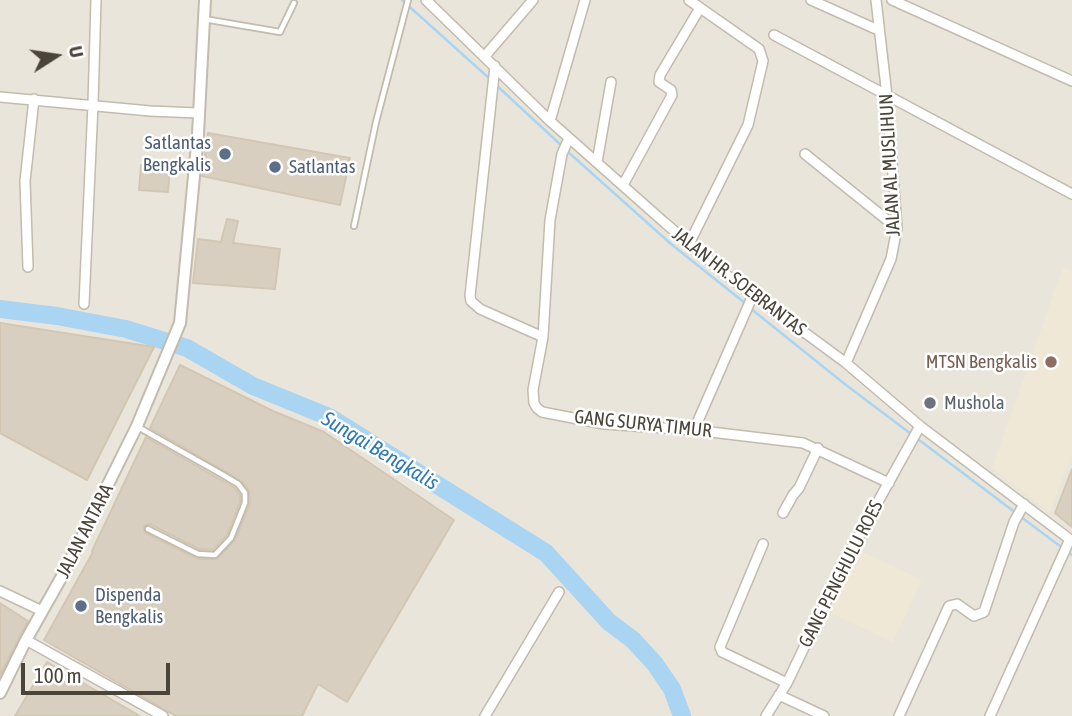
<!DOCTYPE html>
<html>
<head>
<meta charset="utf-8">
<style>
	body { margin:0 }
	#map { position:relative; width:1072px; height:716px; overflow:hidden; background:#f6f3ec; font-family:"Asap Condensed",sans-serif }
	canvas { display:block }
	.north { position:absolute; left:21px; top:21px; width:70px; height:70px; -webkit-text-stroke:5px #fff; paint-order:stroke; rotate:78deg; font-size:19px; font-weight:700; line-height:28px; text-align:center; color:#4b4439 }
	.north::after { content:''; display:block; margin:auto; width:24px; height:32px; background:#4b4439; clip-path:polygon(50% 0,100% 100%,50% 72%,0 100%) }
	.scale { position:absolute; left:21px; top:663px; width:149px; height:32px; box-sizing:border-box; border:4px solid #4b4439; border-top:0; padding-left:9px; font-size:21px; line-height:24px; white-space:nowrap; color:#4b4439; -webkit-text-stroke:5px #fff; paint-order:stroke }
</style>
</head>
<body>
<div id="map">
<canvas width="1072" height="716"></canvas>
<div class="north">U</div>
<div class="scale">100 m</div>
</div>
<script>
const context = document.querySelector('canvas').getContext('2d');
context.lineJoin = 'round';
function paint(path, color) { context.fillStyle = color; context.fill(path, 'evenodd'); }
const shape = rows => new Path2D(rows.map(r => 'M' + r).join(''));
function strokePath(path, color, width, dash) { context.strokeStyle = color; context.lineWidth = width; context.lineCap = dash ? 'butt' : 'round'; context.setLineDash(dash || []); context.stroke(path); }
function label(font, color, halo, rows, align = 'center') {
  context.font = font + ' "Asap Condensed",sans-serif'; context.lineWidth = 5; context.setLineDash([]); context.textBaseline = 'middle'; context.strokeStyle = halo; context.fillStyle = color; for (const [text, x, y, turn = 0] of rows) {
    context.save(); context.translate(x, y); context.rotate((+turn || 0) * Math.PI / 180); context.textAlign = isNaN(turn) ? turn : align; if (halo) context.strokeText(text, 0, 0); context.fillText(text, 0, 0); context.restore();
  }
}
paint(shape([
	[0,0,1072,0,1072,716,0,716]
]), '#eae5da');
paint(shape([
	[1063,267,1072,272,1072,453,1050,512,992,468],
	[860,551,922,580,893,642,829,612]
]), '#efe8d6');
strokePath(shape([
	[402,0,490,79],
	[495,84,562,146],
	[567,151,671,244,745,303],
	[750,308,846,385,1016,513],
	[1021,517,1072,555]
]), '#a9d4f2', 2.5);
strokePath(shape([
	[0,309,57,316,126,329,187,348,253,386,329,417,546,553,609,622,633,640,655,664,672,689,682,716]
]), '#a9d4f2', 18);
const building = shape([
	[208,133,350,158,340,205,202,176,208,133],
	[141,165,170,167,168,192,139,190,141,165],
	[227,219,238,221,233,243,280,249,275,289,193,283,198,239,221,242,227,219],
	[0,323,154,347,87,480,0,433,0,323],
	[180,365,273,411,324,432,454,520,347,702,318,684,302,716,176,716,44,640,93,552,92,551,146,437,235,488,240,495,240,502,227,535,213,550,199,549,150,524,144,526,144,532,198,559,217,559,235,540,250,504,249,490,240,480,150,428,180,365],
	[1072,469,1072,527,1055,513,1072,469],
	[0,603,28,621,0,675,0,603],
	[47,662,140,716,15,716,47,662]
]);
paint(building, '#d8cfc1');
strokePath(building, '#d3c7b4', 2);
const service = shape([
	[204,19,280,32,294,3],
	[354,226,376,122,408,0],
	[138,427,223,475,238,484,245,493,245,503,231,538,215,555,198,554,148,529]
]);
const minor = shape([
	[426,0,550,121,665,223,728,276,846,363,920,426,1072,541],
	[689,0,759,49,763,61,748,125,689,244],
	[811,0,878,30],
	[892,0,1072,81],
	[774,35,1072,194],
	[485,56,533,0],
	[495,66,470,296,471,301,480,309,543,337],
	[0,97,150,111,198,113],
	[550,121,585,0],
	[569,138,562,154,550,220,543,337,533,390,534,403,537,408,542,412,604,424,694,430,803,443,889,483],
	[805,154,897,228],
	[597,162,611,82],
	[623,185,672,95,671,90,659,82,660,75,700,8],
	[28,267,25,181,34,99],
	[84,304,93,104,96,0],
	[846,363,891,259,897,228,887,96,876,0],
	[694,430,753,295],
	[783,513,793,495,799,488,818,448],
	[763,544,720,647,722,652,787,683],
	[0,591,42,611],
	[26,640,163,716],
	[779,695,824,716],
	[485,716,559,592],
	[766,716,787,683,850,552,920,426],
	[899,716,949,606,957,604,974,616,984,612,1014,522,1024,504],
	[990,716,1070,539]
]);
const tertiary = shape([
	[0,693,26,640,65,571,137,426,180,323,198,134,205,0]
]);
strokePath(service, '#c2bbae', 8);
strokePath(minor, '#c2bbae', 12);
strokePath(tertiary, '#c2bbae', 14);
strokePath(service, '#fff', 4.5);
strokePath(minor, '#fff', 9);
strokePath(tertiary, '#fff', 10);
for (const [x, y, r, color] of [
	[225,154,7,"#5c6f8a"],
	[275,167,7,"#5c6f8a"],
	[1051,362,7,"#8d6e63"],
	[930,403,7,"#6b7280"],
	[81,606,7,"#5c6f8a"]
]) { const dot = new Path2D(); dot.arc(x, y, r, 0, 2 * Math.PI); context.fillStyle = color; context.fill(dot); strokePath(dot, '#fff', 2.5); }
label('19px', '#4e5e75', '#fff', [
	["Satlantas",211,143,"right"],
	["Bengkalis",211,165,"right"],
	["Satlantas",289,167],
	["Dispenda",95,595],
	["Bengkalis",95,617]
], 'left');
label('19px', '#4b4439', '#fff', [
	["JALAN AL MUSLIHUN",890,165,-93],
	["JALAN HR. SOEBRANTAS",739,282,38],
	["GANG SURYA TIMUR",643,424,6],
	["JALAN ANTARA",85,531,-63],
	["GANG PENGHULU ROES",841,574,-63]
]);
label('19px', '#785e54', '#fff', [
	["MTSN Bengkalis",1037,362]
], 'right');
label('19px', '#5b616d', '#fff', [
	["Mushola",944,403]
], 'left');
label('italic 21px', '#2e7ab2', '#fff', [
	["Sungai Bengkalis",380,451,31]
]);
</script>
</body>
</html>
